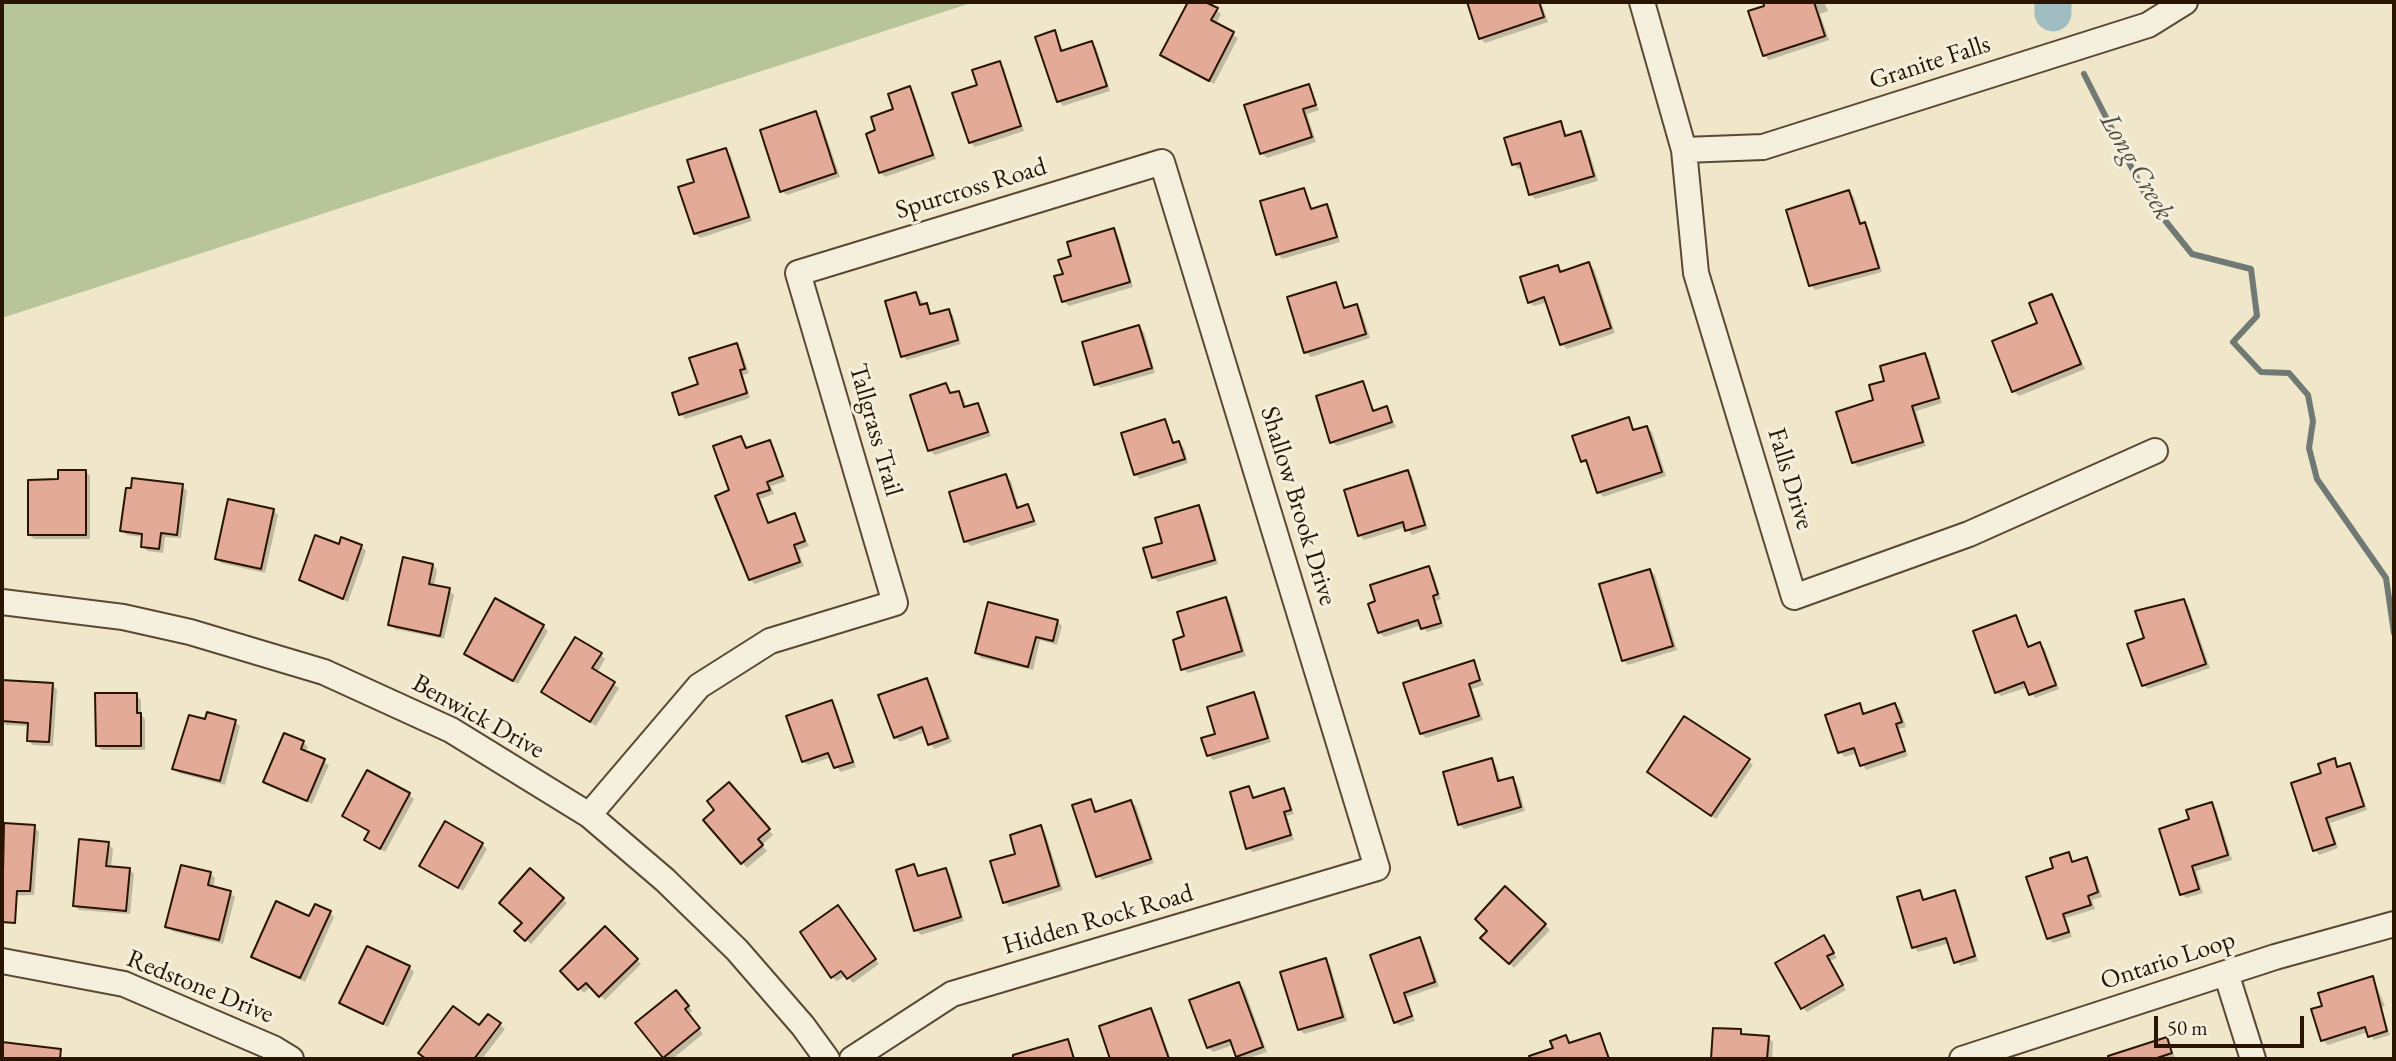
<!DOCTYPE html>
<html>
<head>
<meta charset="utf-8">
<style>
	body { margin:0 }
	#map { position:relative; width:2396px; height:1061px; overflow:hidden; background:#f0e6ca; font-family:"EB Garamond",serif }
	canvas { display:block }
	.frame { position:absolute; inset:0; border:4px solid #291400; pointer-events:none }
	.scale { position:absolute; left:2154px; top:1016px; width:150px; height:32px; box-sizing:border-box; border:4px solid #291400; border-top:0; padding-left:9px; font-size:21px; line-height:24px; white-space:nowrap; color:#291400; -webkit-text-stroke:5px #f5efdd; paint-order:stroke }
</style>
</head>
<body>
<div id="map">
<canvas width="2396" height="1061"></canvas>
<div class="frame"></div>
<div class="scale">50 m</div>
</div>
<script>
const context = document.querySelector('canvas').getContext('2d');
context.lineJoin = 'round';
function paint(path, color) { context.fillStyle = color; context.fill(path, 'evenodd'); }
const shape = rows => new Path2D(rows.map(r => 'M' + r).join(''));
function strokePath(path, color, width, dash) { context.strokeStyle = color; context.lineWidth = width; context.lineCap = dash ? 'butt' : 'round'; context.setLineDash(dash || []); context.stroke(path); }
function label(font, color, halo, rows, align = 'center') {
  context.font = font + ' "EB Garamond",serif'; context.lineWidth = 6; context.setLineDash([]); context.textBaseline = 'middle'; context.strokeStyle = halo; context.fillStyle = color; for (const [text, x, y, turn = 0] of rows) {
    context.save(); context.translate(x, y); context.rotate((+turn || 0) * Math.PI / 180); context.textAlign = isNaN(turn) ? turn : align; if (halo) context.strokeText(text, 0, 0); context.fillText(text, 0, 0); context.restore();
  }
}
paint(shape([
	[2,2,974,2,2,318]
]), '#b8c598');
paint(shape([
	[1190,2,1201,2,1216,10,1221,14,1216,24,1238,38,1214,84,1162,54],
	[1468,2,1541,2,1548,22,1485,43,1480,38],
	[1764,2,1824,2,1828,11,1820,14,1829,40,1769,60,1764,55],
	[1054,32,1064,52,1091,43,1096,47,1110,91,1063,106,1059,101],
	[999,63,1004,68,1024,131,975,147,970,142,980,86],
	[1308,86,1319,110,1307,114,1316,142,1267,158,1262,153],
	[909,88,914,93,936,159,885,177,880,172,878,132],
	[815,113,820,118,840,177,787,195,782,191],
	[1561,123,1568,137,1580,133,1585,138,1598,181,1535,199,1531,195,1523,167,1518,169,1514,164],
	[726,150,730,154,752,221,700,238,695,234],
	[1304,190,1313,210,1326,206,1331,211,1340,242,1282,259,1278,254],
	[1849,192,1854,197,1862,225,1869,229,1882,272,1815,290,1811,285],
	[1113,230,1118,235,1133,287,1069,306,1064,302,1057,277,1065,275,1074,257],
	[1589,264,1594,269,1615,333,1567,349,1562,344,1548,302,1534,306,1529,302,1557,267,1563,273],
	[1335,284,1346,309,1357,306,1361,311,1370,338,1311,357,1306,352],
	[916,294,933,315,948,311,953,315,961,344,907,360,903,356],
	[2052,296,2085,369,2019,396,2014,391],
	[1139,327,1144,332,1155,373,1100,388,1096,384],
	[737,345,741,350,749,373,743,375,750,398,685,419,681,414,700,386],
	[1924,355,1929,359,1942,403,1916,411,1926,446,1858,467,1853,462,1875,402,1886,382],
	[1363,383,1375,412,1387,408,1396,427,1337,446,1332,442],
	[946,385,952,395,958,393,963,397,967,409,978,405,982,410,991,436,935,455,930,451,912,396],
	[1628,419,1635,431,1647,428,1652,432,1666,476,1603,497,1599,492,1589,465,1583,461],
	[1165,421,1175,445,1179,443,1184,448,1188,463,1140,479,1135,474],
	[741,438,748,450,769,442,774,447,786,481,771,486,774,494,760,499,770,524,794,515,809,546,798,550,804,566,755,584,750,580,731,491],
	[85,471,90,476,90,539,34,539,29,535,60,481],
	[1407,472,1412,476,1428,529,1412,535,1406,527,1364,540,1360,535],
	[1006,476,1011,481,1019,509,1028,506,1037,525,971,546,966,542,951,493],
	[182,486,187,491,181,538,165,537,163,553,147,551,143,546,144,537,127,535,122,531],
	[1198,507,1203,512,1218,564,1158,582,1153,577,1164,544],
	[273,510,278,515,265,573,221,563,217,559],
	[340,546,361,546,366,551,348,602,301,580],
	[433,565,437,570,434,587,449,590,454,595,444,639,395,629,390,624],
	[1429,568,1433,573,1441,599,1436,601,1444,627,1427,632,1422,625,1384,637,1379,632],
	[1650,570,1655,575,1677,650,1628,665,1623,660],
	[1226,599,1230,603,1246,656,1188,673,1183,669,1186,637],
	[2184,601,2188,605,2210,668,2148,689,2143,685,2146,639],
	[2016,617,2030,648,2040,644,2045,649,2059,689,2035,698,2028,687,2001,696,1997,692],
	[1057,621,1062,626,1057,645,1040,640,1033,670,981,658,977,653],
	[543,626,548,631,518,684,466,654],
	[601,655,605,659,597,673,619,688,596,726,548,696],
	[1473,662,1484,685,1472,689,1483,720,1426,738,1421,734],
	[927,680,931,685,952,742,934,749,925,732,900,742,895,737],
	[4,682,52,685,57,690,53,746,33,745,28,740,29,726,6,725,2,721],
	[1253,694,1258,699,1271,742,1213,760,1208,755,1217,735],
	[136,695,141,700,141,715,145,719,145,750,102,750,97,745],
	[832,702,836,707,856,767,840,772,832,757,808,765,803,761],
	[1859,705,1866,715,1895,705,1900,709,1906,727,1899,729,1908,756,1866,770,1857,753,1845,757,1840,752],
	[207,722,235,722,240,726,225,785,179,773,174,769],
	[303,742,308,747,305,752,329,765,312,804,265,782],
	[1491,760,1496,765,1501,782,1512,779,1517,784,1525,811,1464,829,1459,824],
	[2334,760,2340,768,2349,765,2354,770,2367,810,2330,823,2338,848,2319,855,2315,850,2323,774],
	[1748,761,1753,765,1716,819,1654,777],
	[1249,788,1255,799,1284,790,1288,795,1294,814,1287,816,1294,840,1253,852,1248,848],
	[734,789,773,835,762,845,767,851,747,868,705,820],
	[409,795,414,799,385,852,366,840,371,832,344,816],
	[1091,801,1098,813,1131,802,1136,806,1154,863,1102,880,1098,876],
	[2211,804,2216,809,2232,860,2196,871,2203,893,2186,898,2182,894,2191,820],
	[34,827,39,832,34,895,2,896,2,837],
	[1040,827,1045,832,1063,890,1009,907,1005,902,1018,855],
	[108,844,113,849,111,868,129,869,134,874,130,914,79,910,74,905],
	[482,844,487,849,463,891,422,866],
	[2068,854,2074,863,2086,859,2091,864,2102,897,2092,900,2095,909,2066,918,2072,937,2053,943,2048,938,2056,869],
	[913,866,920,877,945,870,950,874,964,921,921,935,916,930],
	[530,870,567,903,531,944,517,931,524,923],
	[210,873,215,878,213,888,230,893,235,897,223,944,172,931,167,926],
	[1505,889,1550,930,1514,968,1483,938,1490,931],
	[1920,892,1926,901,1954,892,1959,897,1978,961,1960,966,1950,943,1918,952,1914,947],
	[842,912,879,964,853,983,846,975,837,981,832,977],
	[330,913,334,917,305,982,253,956,310,919],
	[605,928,641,964,605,1000,591,986,584,993,562,971],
	[1824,937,1837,958,1830,961,1846,990,1807,1012,1803,1008],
	[1419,939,1424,944,1439,986,1407,997,1415,1021,1400,1026,1395,1022],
	[1325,960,1330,965,1347,1021,1304,1034,1299,1029],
	[409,967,414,972,388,1027,341,1003],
	[2373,978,2385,1006,2381,1008,2390,1035,2374,1040,2368,1032,2328,1045,2323,1040,2325,1007],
	[1239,984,1244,988,1267,1052,1246,1059,1237,1056,1233,1045,1213,1052,1208,1047],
	[681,997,692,1011,688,1015,703,1034,672,1059,667,1059,637,1024],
	[1151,1010,1155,1015,1171,1059,1112,1059,1101,1027],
	[489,1016,505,1029,482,1059,427,1059,420,1053,479,1028],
	[1714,1029,1768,1038,1773,1042,1772,1059,1712,1059],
	[1600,1035,1611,1059,1559,1059,1553,1042,1566,1037,1571,1044],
	[2166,1039,2176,1059,2107,1059],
	[1067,1041,1076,1059,1016,1059,1015,1056]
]), '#0003');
strokePath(shape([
	[2084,74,2147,198,2192,254,2251,269,2257,316,2233,342,2261,372,2289,373,2308,395,2313,421,2309,448,2317,479,2386,578,2394,633]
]), '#707974', 6);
strokePath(shape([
	[2053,13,2053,2]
]), '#a0bdc1', 37);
const building = shape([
	[1188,2,1205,2,1218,8,1211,20,1234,32,1209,81,1160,55,1188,2],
	[1467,2,1539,2,1544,17,1479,39,1467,2],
	[1763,2,1814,2,1825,36,1763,56,1748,11,1764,6,1763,2],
	[1055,30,1061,51,1092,41,1107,86,1057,102,1035,37,1055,30],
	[1000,61,1021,126,969,143,952,93,977,85,972,70,1000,61],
	[1309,84,1316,105,1303,109,1312,137,1260,154,1244,105,1309,84],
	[910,86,933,155,879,173,866,134,875,130,871,117,893,109,888,94,910,86],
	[816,111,836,173,780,192,760,130,816,111],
	[1561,121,1565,136,1581,131,1594,176,1529,195,1520,163,1512,165,1504,138,1561,121],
	[726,148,749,217,694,234,678,187,694,182,687,160,726,148],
	[1304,188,1311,209,1327,204,1337,237,1276,255,1260,201,1304,188],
	[1849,190,1860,224,1865,222,1879,268,1809,286,1786,210,1849,190],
	[1114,228,1130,282,1062,302,1054,276,1063,274,1058,260,1071,256,1067,242,1114,228],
	[1589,262,1611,328,1560,345,1544,297,1528,303,1520,277,1558,265,1560,272,1589,262],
	[1336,282,1344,308,1357,304,1366,334,1304,353,1287,297,1336,282],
	[916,292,920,305,927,303,930,314,949,309,958,340,901,357,885,301,916,292],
	[2052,294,2081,364,2012,392,1992,341,2037,323,2029,303,2052,294],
	[1139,325,1152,368,1094,385,1082,342,1139,325],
	[737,343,745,369,740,370,747,393,679,415,672,393,698,384,689,358,737,343],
	[1925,353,1939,398,1912,406,1923,442,1852,463,1836,412,1873,400,1869,385,1884,381,1880,366,1925,353],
	[1363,381,1373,411,1387,406,1392,422,1330,443,1316,396,1363,381],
	[946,383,950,393,959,391,964,407,978,403,988,432,928,451,910,395,946,383],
	[1629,417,1633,430,1647,426,1662,472,1597,493,1586,460,1581,462,1572,436,1629,417],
	[1165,419,1173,443,1179,441,1185,459,1134,475,1121,433,1165,419],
	[741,436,746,448,770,440,783,476,767,482,770,490,757,494,768,523,795,513,805,541,794,545,800,562,749,580,715,496,729,490,713,446,741,436],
	[58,470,86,470,86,535,28,535,28,480,58,479,58,470],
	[1408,470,1425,525,1405,531,1403,522,1358,536,1344,490,1408,470],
	[1006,474,1017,508,1028,504,1034,521,964,542,949,492,1006,474],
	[132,478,183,484,177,535,161,533,159,549,141,547,142,534,120,531,126,488,131,488,132,478],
	[228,499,274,509,261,569,215,559,228,499],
	[1199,505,1215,560,1152,578,1143,548,1162,543,1155,518,1199,505],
	[315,535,339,544,341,537,362,545,343,599,299,580,315,535],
	[403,557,433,564,429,584,450,588,440,636,388,625,403,557],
	[1429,566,1438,594,1433,596,1441,623,1421,629,1418,620,1378,633,1368,604,1375,601,1370,585,1429,566],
	[1650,569,1673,646,1622,661,1599,584,1650,569],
	[1226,597,1242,651,1181,670,1173,640,1184,636,1177,612,1226,597],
	[495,598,544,625,513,681,464,654,495,598],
	[2184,599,2206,664,2142,686,2127,644,2144,638,2135,611,2184,599],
	[988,602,1058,620,1053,641,1036,637,1028,667,975,653,988,602],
	[2016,615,2028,647,2040,642,2056,685,2029,695,2024,682,1995,693,1973,631,2016,615],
	[575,637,602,653,592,668,615,682,590,722,541,692,575,637],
	[1474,660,1480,680,1469,684,1479,716,1420,734,1403,683,1474,660],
	[927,678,948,738,928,745,922,727,894,738,878,695,927,678],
	[2,680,53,683,49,742,27,741,28,723,2,721,2,680],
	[1254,692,1268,738,1207,756,1201,738,1215,734,1207,707,1254,692],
	[95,693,137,693,137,713,141,713,141,746,96,746,95,693],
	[832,700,853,762,834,768,828,753,802,762,786,716,832,700],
	[1860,703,1863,714,1895,703,1902,722,1896,724,1905,751,1860,766,1854,748,1838,753,1825,715,1860,703],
	[207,712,236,720,220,781,172,769,189,715,205,719,207,712],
	[1684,716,1750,759,1711,816,1647,772,1684,716],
	[284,733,304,741,301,749,325,759,307,801,263,782,284,733],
	[1492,758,1498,781,1513,777,1521,807,1458,825,1443,772,1492,758],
	[2335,758,2337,767,2350,763,2364,806,2326,818,2335,844,2313,851,2291,783,2321,773,2318,764,2335,758],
	[367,770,410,793,380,849,364,840,369,831,342,816,367,770],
	[729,782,770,829,758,839,763,845,741,864,703,820,714,810,707,801,729,782],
	[1249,786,1253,798,1284,788,1291,810,1284,812,1291,835,1246,849,1230,792,1249,786],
	[1091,799,1095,812,1131,800,1151,859,1096,877,1072,805,1091,799],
	[2212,802,2228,855,2192,866,2199,889,2180,895,2159,829,2189,819,2186,810,2212,802],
	[445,821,483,843,458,888,419,866,445,821],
	[4,823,35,825,30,891,17,891,15,923,2,922,4,823],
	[1041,825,1059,886,1003,903,990,861,1015,854,1010,835,1041,825],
	[79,839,109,842,106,866,130,868,126,911,73,906,79,839],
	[2069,852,2072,862,2087,857,2098,892,2088,896,2091,905,2063,914,2069,932,2047,939,2026,877,2053,868,2050,858,2069,852],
	[914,864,918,876,946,868,961,917,914,931,896,870,914,864],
	[181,865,211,872,208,885,231,891,219,940,165,927,181,865],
	[530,868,564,898,525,941,514,931,522,923,499,903,530,868],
	[1505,886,1546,924,1509,964,1480,938,1487,931,1475,919,1505,886],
	[1920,890,1923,900,1955,890,1975,956,1954,963,1946,938,1912,948,1897,897,1920,890],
	[276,901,309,916,315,904,331,911,300,978,251,957,276,901],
	[838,905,876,959,847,979,841,971,831,978,800,932,838,905],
	[605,926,638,959,599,997,586,983,578,990,560,971,605,926],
	[1824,935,1834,953,1827,956,1843,985,1801,1009,1775,963,1824,935],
	[1420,937,1435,982,1404,993,1412,1016,1394,1023,1370,955,1420,937],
	[367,946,410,966,383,1024,339,1003,367,946],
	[1326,958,1343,1017,1298,1030,1280,972,1326,958],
	[2373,976,2387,1031,2368,1037,2365,1027,2321,1041,2311,1009,2322,1006,2318,993,2373,976],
	[1239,982,1263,1047,1236,1057,1230,1040,1207,1048,1189,1000,1239,982],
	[676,990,689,1006,685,1009,700,1028,663,1058,635,1023,676,990],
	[453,1006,479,1025,488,1014,501,1023,474,1059,426,1059,418,1053,453,1006],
	[1151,1008,1169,1059,1110,1059,1099,1026,1151,1008],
	[1713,1028,1741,1029,1741,1034,1769,1036,1767,1059,1711,1059,1713,1028],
	[1600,1033,1609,1059,1530,1059,1529,1056,1553,1048,1550,1041,1566,1035,1569,1043,1600,1033],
	[2167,1037,2172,1053,2154,1059,2109,1059,2108,1056,2167,1037],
	[1068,1039,1074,1059,1013,1059,1013,1055,1068,1039],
	[2,1042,61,1049,60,1059,2,1059,2,1042]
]);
paint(building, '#e4aa98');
strokePath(building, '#291400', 2);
const street = shape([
	[1642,2,1684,150,1696,273,1794,597,1969,534,2155,451],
	[1684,150,1763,147,2148,25,2185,2],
	[2,602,123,617,190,632,324,672,451,730,589,815,665,880,737,950,803,1026,827,1059],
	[589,815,699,686,770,641,895,603,798,273,1162,162,1377,868,952,994,852,1059],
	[2,961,124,984,273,1048,291,1059],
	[2226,973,2253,1059],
	[1962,1059,2275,957,2394,924]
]);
strokePath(street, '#5b4832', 28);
strokePath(street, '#f5efdd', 24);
label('26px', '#291400', '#f5efdd', [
	["Granite Falls",1930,63,-18],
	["Spurcross Road",971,189,-17],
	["Tallgrass Trail",875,430,74],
	["Falls Drive",1790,479,73],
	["Shallow Brook Drive",1298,506,73],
	["Benwick Drive",478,717,29],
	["Hidden Rock Road",1098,920,-16],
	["Ontario Loop",2168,961,-18],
	["Redstone Drive",200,987,22]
]);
label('italic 28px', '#534f44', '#f5efdd', [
	["Long Creek",2136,167,60]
]);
</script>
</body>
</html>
